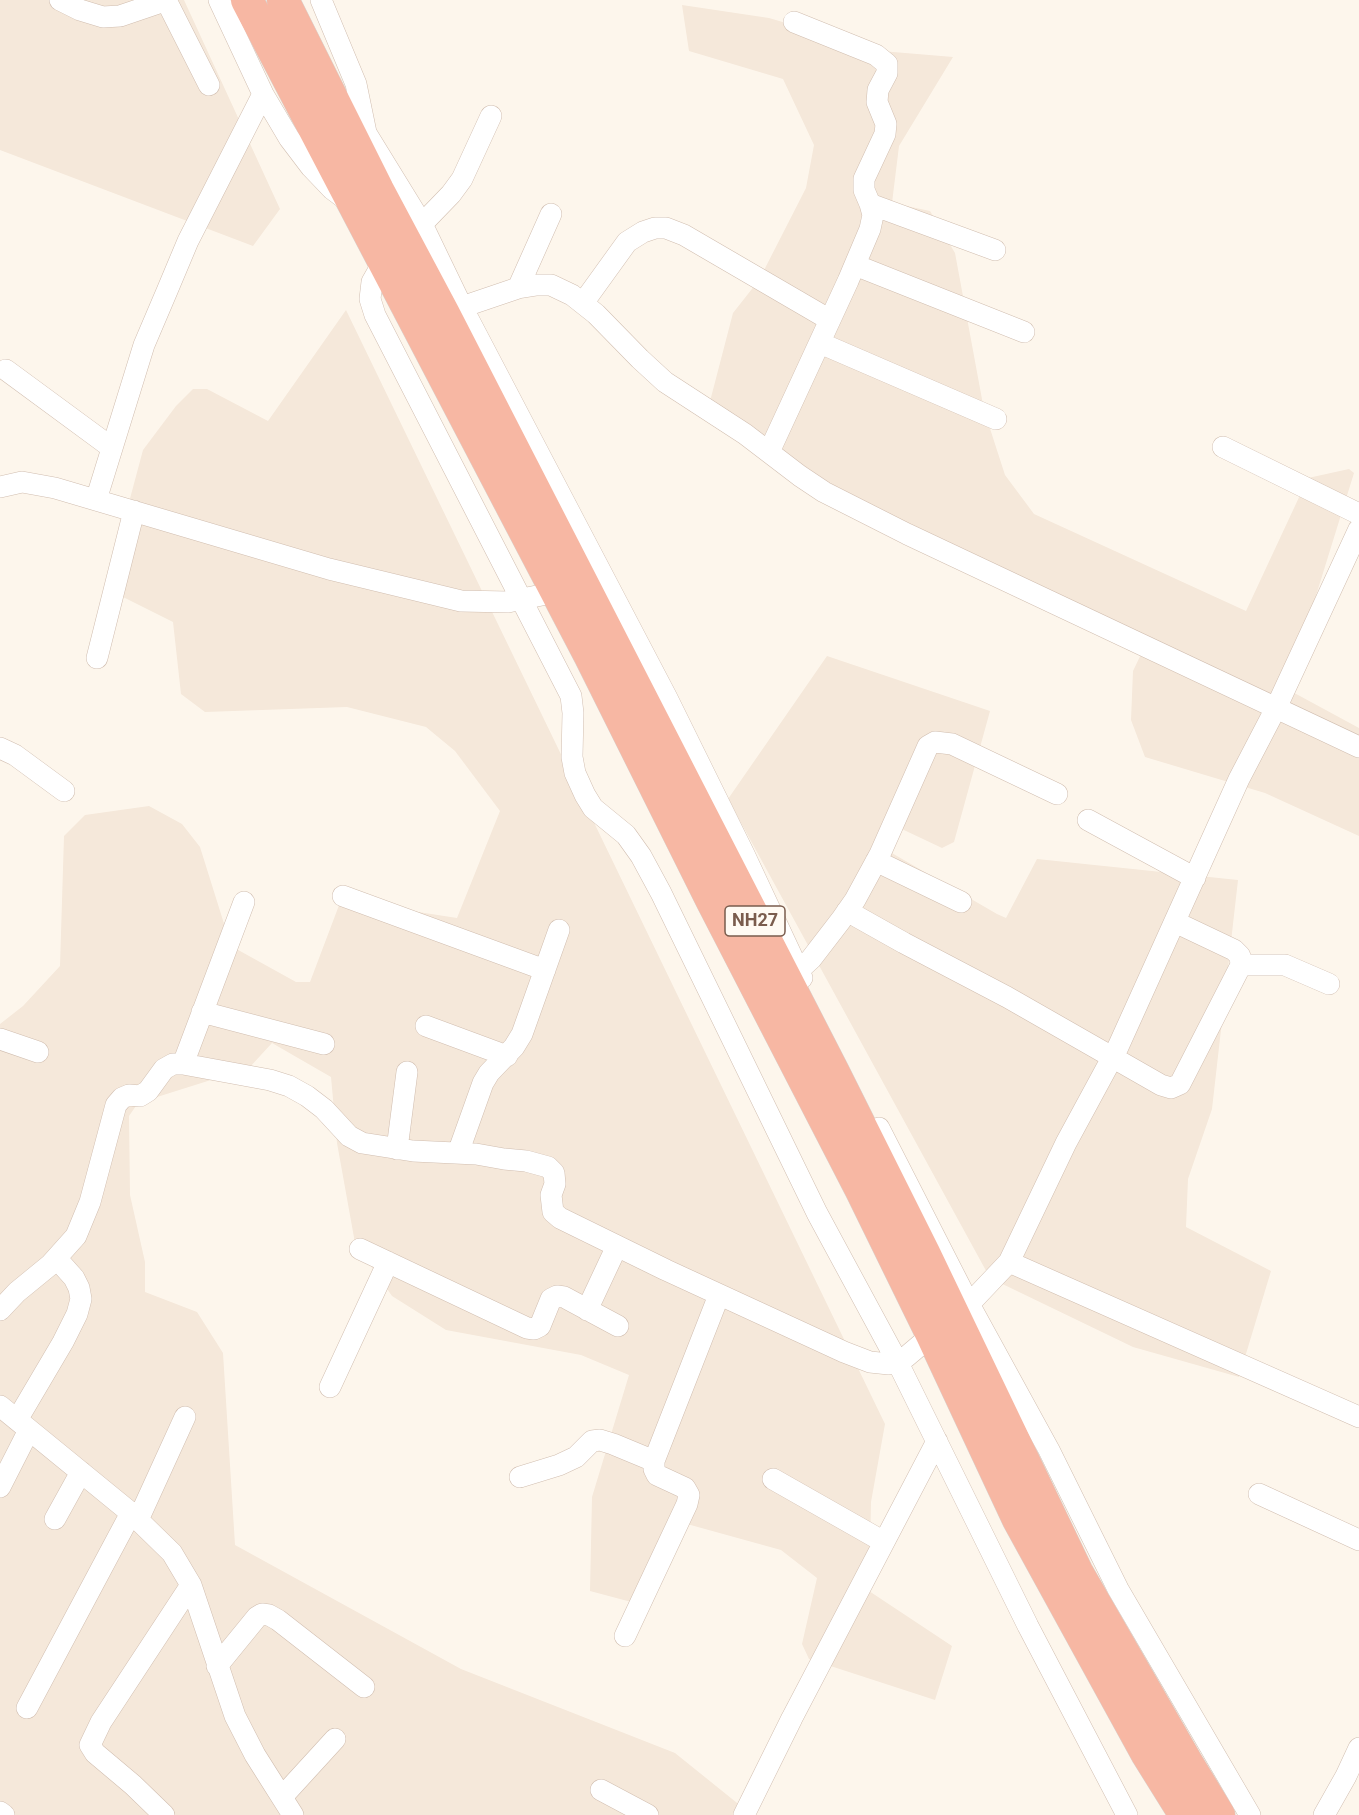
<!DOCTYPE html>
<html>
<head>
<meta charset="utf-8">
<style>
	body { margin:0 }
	canvas { display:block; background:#fdf6ec }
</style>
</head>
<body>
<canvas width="1359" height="1815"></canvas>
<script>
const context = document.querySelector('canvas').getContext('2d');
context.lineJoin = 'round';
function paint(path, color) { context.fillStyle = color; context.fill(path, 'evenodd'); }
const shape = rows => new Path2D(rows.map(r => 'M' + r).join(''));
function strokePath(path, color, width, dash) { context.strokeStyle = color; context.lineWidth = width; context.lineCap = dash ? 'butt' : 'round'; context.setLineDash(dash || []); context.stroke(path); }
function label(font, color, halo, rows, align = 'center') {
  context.font = font + ' Roboto,sans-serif'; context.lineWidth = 4.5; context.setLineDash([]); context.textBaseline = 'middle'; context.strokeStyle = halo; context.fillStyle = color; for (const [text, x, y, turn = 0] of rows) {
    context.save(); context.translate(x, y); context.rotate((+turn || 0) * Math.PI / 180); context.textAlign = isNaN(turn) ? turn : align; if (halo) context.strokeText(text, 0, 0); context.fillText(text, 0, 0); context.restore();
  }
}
paint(shape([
	[0,0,184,0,280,209,253,246,0,150],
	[682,5,769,18,881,51,953,57,899,146,892,203,930,211,955,253,984,410,1005,475,1034,514,1246,611,1308,478,1349,469,1354,473,1287,689,1359,728,1359,836,1265,793,1145,757,1131,720,1133,671,1146,644,838,492,708,409,733,313,759,280,806,188,814,145,783,79,689,51],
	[346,310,885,1424,871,1502,869,1591,952,1646,935,1700,809,1659,802,1644,817,1578,781,1550,687,1524,650,1607,590,1591,592,1497,629,1375,581,1355,446,1330,392,1296,355,1243,337,1143,331,1077,272,1043,249,1068,138,1103,129,1116,130,1195,145,1262,145,1292,197,1312,223,1353,235,1545,461,1669,675,1753,752,1815,0,1815,0,1024,23,1006,60,966,64,836,85,815,149,806,182,824,200,847,231,946,296,982,310,982,341,900,457,918,500,811,455,751,426,727,347,707,205,712,181,694,173,622,123,597,109,577,143,450,176,406,193,389,207,389,268,421],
	[827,656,990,711,954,842,942,848,887,822,878,845,997,914,1006,918,1037,859,1238,880,1212,1109,1188,1179,1186,1227,1271,1271,1239,1377,1133,1347,990,1278,728,799]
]), '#f5e8da');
const minor = shape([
	[60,0,80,10,103,17,120,16,167,0],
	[166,0,209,85],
	[219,0,263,94,289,138,311,167,332,189,344,198],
	[321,0,356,84,369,147],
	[366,133,422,224,462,307,667,698,744,854,802,978],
	[870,204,995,250],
	[422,224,451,194,462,179,491,116],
	[384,261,372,282,370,299,375,315,571,696,573,713,572,757,575,773,585,795,593,808,626,835,641,856,661,893,817,1213,897,1361,1028,1626,1127,1815],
	[855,265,1024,332],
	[518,288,551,214],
	[583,303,627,242,643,232,655,228,666,228,684,235,830,320],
	[462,307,518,288,537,285,551,285,572,295,596,314,640,359,665,382,745,434,800,476,824,492,907,534,1359,747],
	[820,343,996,419],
	[6,370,112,448],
	[1223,447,1359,514],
	[769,452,848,281,870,229,873,215,870,204,864,190,864,179,885,134,886,124,877,102,878,90,887,73,887,64,876,55,794,22],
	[0,487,22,482,55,488,329,569,461,601,508,602,556,592],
	[96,500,144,345,167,291,188,241,263,94],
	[97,658,134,511],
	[0,748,15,755,64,791],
	[1088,820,1195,878],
	[876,861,961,902],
	[343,896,545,970],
	[847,911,904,943,1007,997,1161,1085,1171,1088,1180,1084,1241,965,1240,956,1234,950,1175,922],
	[1241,965,1285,965,1329,984],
	[798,971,811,959,841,920,855,900,880,854,928,746,935,742,952,744,1057,794],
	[202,1012,324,1044],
	[426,1026,507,1056],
	[0,1039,38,1052],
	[183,1064,244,902],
	[879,1128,969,1304,1049,1450,1118,1589,1250,1815],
	[397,1149,407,1072],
	[458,1153,483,1083,489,1073,514,1047,522,1034,559,930],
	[360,1249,527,1328,534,1329,540,1326,551,1299,557,1296,564,1297,618,1326],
	[1009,1262,1359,1417],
	[0,1310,17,1292,50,1265,76,1236,90,1202,116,1105,122,1098,129,1095,140,1096,148,1091,164,1069,173,1064,183,1064,270,1080,289,1086,307,1096,324,1109,349,1136,362,1143,413,1151,476,1154,504,1159,526,1161,548,1167,554,1173,555,1184,551,1195,553,1212,560,1218,666,1270,844,1352,870,1362,889,1364,906,1357,932,1335,955,1319,1009,1262,1066,1143,1118,1047,1239,779,1276,708,1359,529],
	[587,1310,617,1246],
	[330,1387,388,1262],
	[0,1406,131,1513,172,1553,191,1585,235,1716,255,1755,293,1815],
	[17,1420,63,1342,77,1314,81,1299,79,1288,74,1278,57,1259],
	[520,1477,559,1465,576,1457,592,1441,600,1440,613,1444,654,1461],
	[773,1479,884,1542],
	[0,1487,29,1430],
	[1259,1494,1359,1540],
	[55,1519,81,1472],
	[138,1520,185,1417],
	[625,1636,687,1504,689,1495,685,1488,657,1475,654,1469,654,1461,719,1295],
	[217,1666,257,1617,262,1614,269,1615,278,1620,364,1687],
	[27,1708,131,1513],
	[601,1790,648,1815],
	[282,1797,335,1739],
	[0,1812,4,1815],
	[164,1815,133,1785,95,1753,90,1745,101,1722,191,1585],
	[744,1815,792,1718,937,1441],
	[1324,1815,1346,1776,1359,1748]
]);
const highway = shape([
	[247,0,590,656,712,901,861,1190,932,1335,1018,1519,1147,1754,1185,1815],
	[283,0,378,190,444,314,833,1071,924,1253,1077,1572,1186,1761,1219,1815]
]);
strokePath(minor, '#d1beb0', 22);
strokePath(highway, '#dad1cd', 33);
strokePath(minor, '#fff', 21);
strokePath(highway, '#f7b7a3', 32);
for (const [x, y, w] of [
	[755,921,60]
]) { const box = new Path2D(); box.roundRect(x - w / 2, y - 15, w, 30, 4.5); context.fillStyle = '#fffaf3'; context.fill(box); strokePath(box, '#7a5c4d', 1.5); }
label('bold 18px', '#7a5c4d', null, [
	["NH27",755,921]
]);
</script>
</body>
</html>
